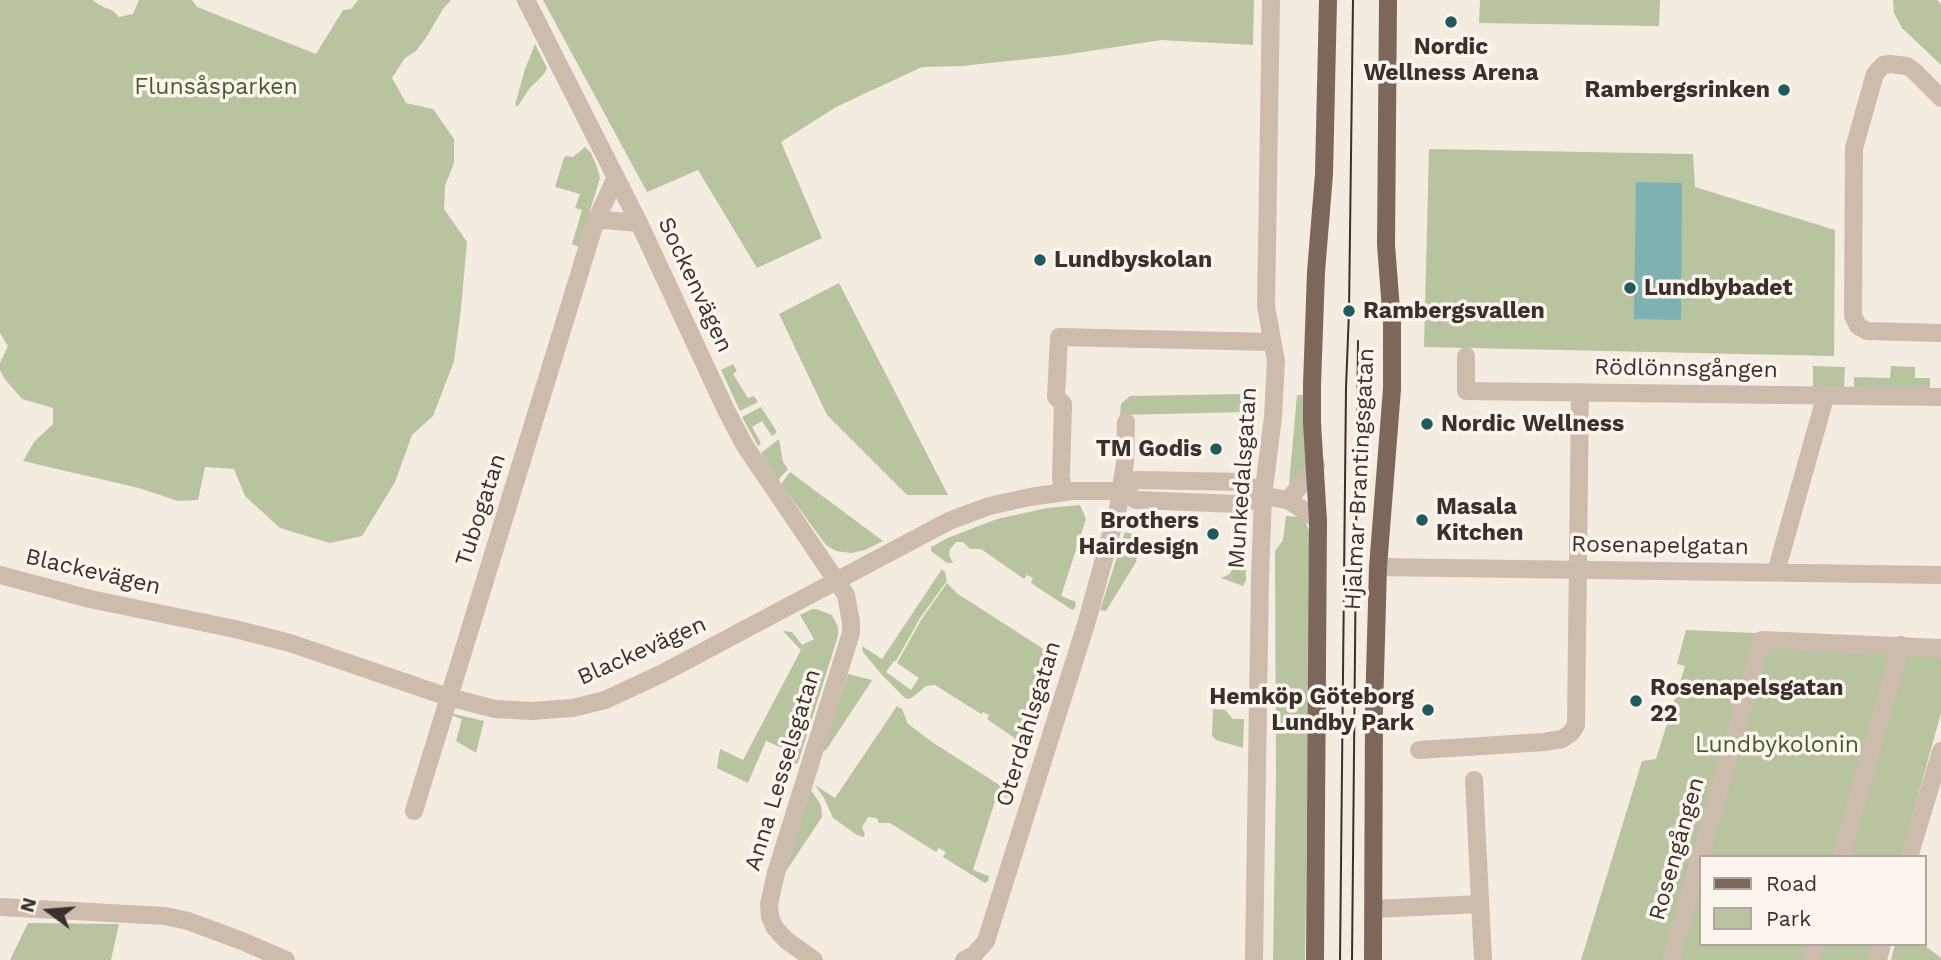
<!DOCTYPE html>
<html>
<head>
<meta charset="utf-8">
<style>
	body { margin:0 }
	#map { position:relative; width:1941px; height:960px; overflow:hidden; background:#f4ebe1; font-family:"Work Sans",sans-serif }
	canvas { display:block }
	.legend { position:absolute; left:1699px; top:855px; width:228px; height:91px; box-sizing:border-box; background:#fbf5ee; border:2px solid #aea6a0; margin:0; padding:9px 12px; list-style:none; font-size:21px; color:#3b302b }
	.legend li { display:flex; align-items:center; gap:14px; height:35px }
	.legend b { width:35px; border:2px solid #aea6a0 }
	.north { position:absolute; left:14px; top:876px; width:70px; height:70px; -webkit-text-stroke:5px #fbf5ee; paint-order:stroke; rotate:286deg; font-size:19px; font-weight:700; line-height:28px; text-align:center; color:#3b302b }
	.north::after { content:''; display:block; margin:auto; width:24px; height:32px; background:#3b302b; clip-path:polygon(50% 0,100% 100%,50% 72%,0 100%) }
</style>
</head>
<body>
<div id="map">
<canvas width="1941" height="960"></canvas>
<ul class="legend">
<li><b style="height:9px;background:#7d675c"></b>Road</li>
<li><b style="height:19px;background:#b8c4a0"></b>Park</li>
</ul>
<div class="north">N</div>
</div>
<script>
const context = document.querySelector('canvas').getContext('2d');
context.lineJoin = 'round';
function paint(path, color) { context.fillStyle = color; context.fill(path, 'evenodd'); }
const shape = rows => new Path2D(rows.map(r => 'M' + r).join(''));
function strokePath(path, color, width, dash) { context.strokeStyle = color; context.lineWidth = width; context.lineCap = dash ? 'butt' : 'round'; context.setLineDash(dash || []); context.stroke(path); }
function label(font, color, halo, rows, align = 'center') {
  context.font = font + ' "Work Sans",sans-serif'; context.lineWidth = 7; context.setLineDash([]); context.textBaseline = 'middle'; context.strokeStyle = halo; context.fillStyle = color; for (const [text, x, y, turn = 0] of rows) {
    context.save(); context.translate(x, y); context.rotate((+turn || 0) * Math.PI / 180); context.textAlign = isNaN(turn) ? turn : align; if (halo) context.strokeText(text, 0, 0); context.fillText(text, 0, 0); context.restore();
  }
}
paint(shape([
	[0,0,92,0,103,7,112,10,119,17,133,14,139,0,192,0,197,7,316,54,343,10,351,9,358,0,451,0,443,9,427,36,416,51,405,58,392,78,406,103,433,109,454,139,454,163,445,186,444,209,467,242,461,308,454,361,433,416,412,435,395,482,362,536,330,543,280,528,245,496,234,469,205,467,198,500,178,501,139,488,23,461,34,442,53,424,53,408,22,399,4,378,0,370,0,363,8,346,0,333],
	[543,0,1254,0,1253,45,1161,40,1064,55,962,66,922,67,836,107,781,142,822,238,757,268,698,170,647,192],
	[1480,0,1660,0,1659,26,1479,23],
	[1893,0,1937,0,1941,4,1941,65,1902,28,1894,13],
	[535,44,547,68,544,74,529,89,518,106,515,105,525,69],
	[585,147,591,153,597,167,600,178,579,247,572,244,582,210,575,208,580,194,555,187,564,158,566,156,573,157],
	[1429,149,1693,154,1695,187,1835,230,1834,356,1424,347],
	[839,283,948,495,907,495,827,415,779,314],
	[733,364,737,371,733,374,748,398,754,396,758,402,740,411,721,370],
	[1813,366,1845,367,1844,388,1813,387],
	[1891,366,1915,367,1915,378,1930,378,1930,390,1854,388,1854,377,1890,378],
	[1241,394,1247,396,1246,412,1120,415,1121,404,1130,396],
	[1297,395,1306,395,1306,469,1293,483,1289,484],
	[761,407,777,432,772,436,762,421,752,427,761,443,758,446,742,417],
	[779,439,783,462,788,469,778,480,761,453],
	[790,472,883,541,865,550,851,553,836,551,826,545,781,484],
	[1080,505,1086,519,1061,596,1076,602,1075,608,1072,610,1031,583,1033,578,1027,575,1024,579,981,549,970,549,963,542,956,542,950,549,949,555,953,563,947,563,931,551,931,547,950,537,997,519,1047,508],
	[1286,516,1299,517,1305,521,1311,535,1305,960,1273,960,1276,775,1275,551,1283,540],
	[1125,532,1141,536,1136,562,1106,611,1100,610],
	[1245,534,1246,535,1246,580,1243,586,1221,578,1228,575,1234,568,1240,541],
	[942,569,945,572,947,581,920,618,896,661,894,661,886,672,911,690,919,678,897,663,921,620,947,583,958,594,1059,659,1058,665,1042,660,1020,729,1034,734,1029,745,1026,746,987,719,989,715,983,712,981,714,935,685,926,686,913,697,909,699,905,698,881,674,863,652,862,646,882,659],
	[812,609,816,609,832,615,838,627,838,636,798,763,790,766,794,753,766,741,748,783,717,768,720,749,743,760,801,650,783,631,792,632,802,645,814,639,800,615],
	[1686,630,1941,641,1941,713,1901,857,1701,857,1701,944,1877,944,1873,960,1581,960,1642,761,1656,759,1685,666,1677,664],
	[848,674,872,680,871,682,826,750,822,751],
	[897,706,902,709,908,724,932,742,1004,788,1013,797,1013,799,997,795,973,870,989,876,988,881,985,883,943,857,946,852,939,848,936,852,890,823,879,823,877,818,868,817,862,827,865,835,863,837,857,835,833,818,824,798,815,785,835,798],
	[1213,709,1225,710,1233,719,1244,719,1243,748,1216,740,1212,736],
	[450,713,484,721,476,753,456,741,462,719,450,715],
	[811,790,821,805,822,817,786,871,785,869],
	[28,923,119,924,111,960,10,960],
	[1895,944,1923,944,1941,958,1941,960,1891,960]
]), '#b8c4a0');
paint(shape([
	[1636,182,1682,183,1681,320,1634,319]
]), '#7fb0b2');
strokePath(shape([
	[526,0,639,223,726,410,745,446,846,595,851,622,851,633,776,873,769,904,770,917,775,928,786,940,814,960],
	[1941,98,1914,71,1907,66,1890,64,1883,65,1875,74,1854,148,1853,315,1858,326,1867,331,1941,333],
	[595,223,604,220,639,223],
	[1466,356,1466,391,1941,397],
	[1120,491,1136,480,1244,482,1263,496,1288,500,1314,517,1318,521],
	[1120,491,1136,500,1238,504,1243,504,1263,496],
	[1063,492,1061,477,1063,404,1056,397,1059,337,1272,342],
	[1288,500,1307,478,1316,465],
	[1378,567,1941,575],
	[1776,572,1823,405,1822,395],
	[0,575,90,599,235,629,290,643,448,697,495,709,531,711,573,708,605,700,661,674,949,521,989,506,1030,497,1072,491,1120,491],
	[1419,750,1544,742,1562,739,1571,733,1576,725,1580,392],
	[1474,780,1483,960],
	[414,811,595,223,616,177],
	[1841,857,1901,645],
	[1909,857,1941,751],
	[0,907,165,916,188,921,242,941,286,960],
	[1374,909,1480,904],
	[964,960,974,955,986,941,1087,621,1118,508,1125,462,1126,422],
	[1254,960,1260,577,1263,496,1273,417,1276,361,1266,306,1271,0],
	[1671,960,1762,640,1941,648],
	[1811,960,1816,944],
	[1878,960,1882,944]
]), '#cdbbac', 18);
strokePath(shape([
	[1315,960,1318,521,1312,423,1312,385,1316,272,1324,174,1328,0],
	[1373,960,1374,710,1378,567,1392,389,1392,323,1386,245,1388,0]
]), '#7d675c', 18);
strokePath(shape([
	[1340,960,1346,388,1349,311,1353,0],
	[1352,960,1358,341]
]), '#3b302b', 2);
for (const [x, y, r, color] of [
	[1451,22,7,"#1f5a5e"],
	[1784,90,7,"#1f5a5e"],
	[1040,260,7,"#1f5a5e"],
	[1630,288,7,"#1f5a5e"],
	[1349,311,7,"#1f5a5e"],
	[1427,424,7,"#1f5a5e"],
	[1216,449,7,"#1f5a5e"],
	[1422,520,7,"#1f5a5e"],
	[1213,534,7,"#1f5a5e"],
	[1636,701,7,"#1f5a5e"],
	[1428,710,7,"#1f5a5e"]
]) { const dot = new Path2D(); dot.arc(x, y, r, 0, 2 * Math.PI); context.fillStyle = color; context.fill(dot); strokePath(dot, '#fbf5ee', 2.5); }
label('bold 23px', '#3b302b', '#fbf5ee', [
	["Nordic",1451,47,"center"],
	["Wellness Arena",1451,73,"center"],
	["Rambergsrinken",1770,90,"right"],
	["Lundbyskolan",1054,260],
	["Lundbybadet",1644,288],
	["Rambergsvallen",1363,311],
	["Nordic Wellness",1441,424],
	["TM Godis",1202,449,"right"],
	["Masala",1436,507],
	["Kitchen",1436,533],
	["Brothers",1199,521,"right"],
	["Hairdesign",1199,547,"right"],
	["Rosenapelsgatan",1650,688],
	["22",1650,714],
	["Hemköp Göteborg",1414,697,"right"],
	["Lundby Park",1414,723,"right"]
], 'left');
label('23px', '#4a5a2e', '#fbf5ee', [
	["Flunsåsparken",216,87],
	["Lundbykolonin",1777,745]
]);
label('23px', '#3b302b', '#fbf5ee', [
	["Sockenvägen",695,285,65],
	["Rödlönnsgången",1686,369,1],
	["Munkedalsgatan",1243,478,-86],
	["Hjalmar Brantingsgatan",1360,479,-87],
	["Tubogatan",481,510,-72],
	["Rosenapelgatan",1660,546,1],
	["Blackevägen",93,572,13],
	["Blackevägen",642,651,-24],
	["Oterdahlsgatan",1029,724,-73],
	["Anna Lesselsgatan",783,770,-73],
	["Rosengången",1677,849,-74]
]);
</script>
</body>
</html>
